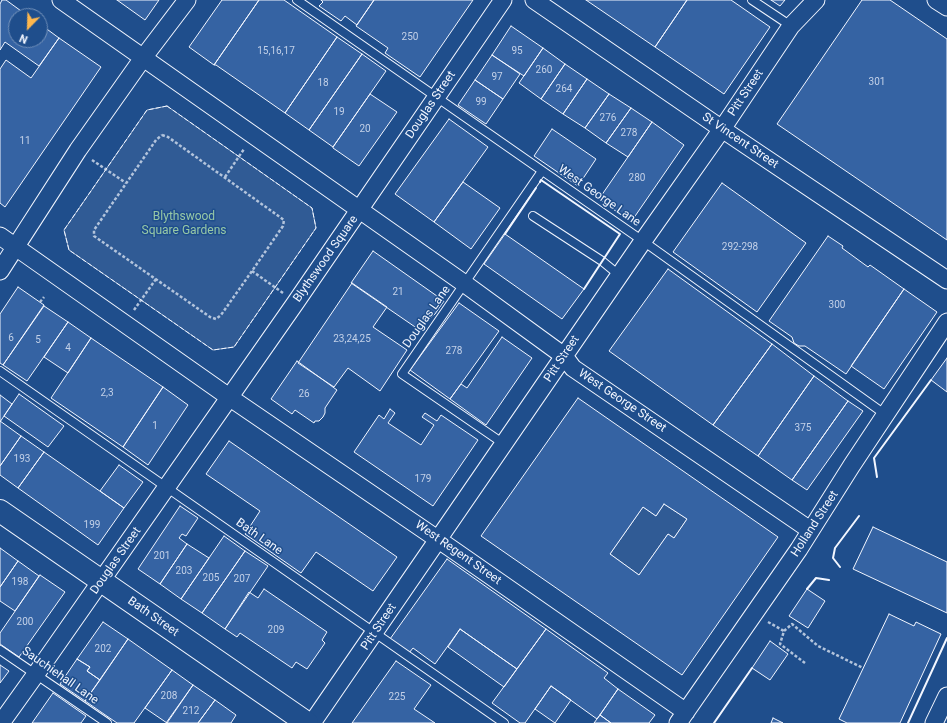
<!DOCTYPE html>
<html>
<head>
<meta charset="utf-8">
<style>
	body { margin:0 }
	#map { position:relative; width:947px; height:723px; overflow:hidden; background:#1f4e8c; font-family:Roboto,sans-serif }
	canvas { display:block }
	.north { position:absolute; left:8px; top:8px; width:40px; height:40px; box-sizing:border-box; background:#1f4e8c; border:1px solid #7391ba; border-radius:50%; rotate:203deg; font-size:11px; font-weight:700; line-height:16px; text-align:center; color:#f2f6ff }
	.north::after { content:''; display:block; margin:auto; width:14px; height:18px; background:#ffb74d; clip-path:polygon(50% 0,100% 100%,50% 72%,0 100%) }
</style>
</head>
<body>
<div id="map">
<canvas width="947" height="723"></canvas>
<div class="north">N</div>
</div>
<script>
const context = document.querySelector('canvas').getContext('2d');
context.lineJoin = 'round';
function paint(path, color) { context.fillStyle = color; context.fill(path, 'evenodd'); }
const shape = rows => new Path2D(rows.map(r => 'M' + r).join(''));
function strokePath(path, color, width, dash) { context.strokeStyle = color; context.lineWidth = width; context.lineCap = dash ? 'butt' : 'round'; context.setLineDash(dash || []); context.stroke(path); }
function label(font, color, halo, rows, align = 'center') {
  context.font = font + ' Roboto,sans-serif'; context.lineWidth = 3; context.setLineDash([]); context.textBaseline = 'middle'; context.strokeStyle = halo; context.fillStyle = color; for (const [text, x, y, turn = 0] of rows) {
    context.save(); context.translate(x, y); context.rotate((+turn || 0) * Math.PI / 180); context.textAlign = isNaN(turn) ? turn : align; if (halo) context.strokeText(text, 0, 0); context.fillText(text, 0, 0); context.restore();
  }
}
const green = shape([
	[167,106,312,208,316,228,234,347,213,350,69,250,64,230,147,110,167,106],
	[664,504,687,519,674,538,668,534,639,575,610,554,643,507,656,516,664,504]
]);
paint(green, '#305b95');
strokePath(green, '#a8bbd7', 1);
const building = shape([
	[2,0,6,0,28,16,16,16,16,40,40,40,40,24,59,38,39,66,5,42,0,50,0,4,2,0],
	[117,0,159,0,145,20,117,0],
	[222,0,259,0,214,65,189,47,222,0],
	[259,0,284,0,337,37,285,113,216,65,214,65,259,0],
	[321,0,374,0,357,25,345,16,341,21,319,6,323,2,321,0],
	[374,0,473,0,420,77,385,53,388,48,356,26,374,0],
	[586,0,687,0,655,47,586,0],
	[687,0,731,0,770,27,724,94,655,47,687,0],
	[771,0,785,0,780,6,771,0],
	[862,0,890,0,947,39,947,240,777,124,862,0],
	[511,26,543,48,524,76,492,55,511,26],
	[337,37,362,54,309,130,285,113,337,37],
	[59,38,101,67,5,207,0,203,0,69,6,60,31,78,59,38],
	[543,48,565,64,541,99,519,83,543,48],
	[362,54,386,71,333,147,309,130,362,54],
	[492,55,520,74,503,99,475,80,492,55],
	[565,64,587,79,563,114,541,99,565,64],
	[587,79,609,94,585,128,563,114,587,79],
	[475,80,503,99,486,124,458,105,475,80],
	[370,94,397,112,359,166,333,148,333,147,370,94],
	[609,94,631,108,606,143,585,128,609,94],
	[631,108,652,122,628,157,606,143,631,108],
	[449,119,488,147,434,222,395,194,449,119],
	[652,122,684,145,631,222,599,199,652,122],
	[552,129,596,159,578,186,534,156,552,129],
	[463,182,500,208,471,249,434,222,463,182],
	[722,183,806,243,757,312,673,252,722,183],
	[505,234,584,289,562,319,484,264,505,234],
	[828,236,843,246,842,248,868,267,870,265,904,289,846,374,805,346,799,346,794,343,792,337,769,321,828,236],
	[373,251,444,301,435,314,428,320,421,331,351,283,373,251],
	[668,269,772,344,713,425,609,351,668,269],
	[352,283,387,307,373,327,407,350,380,391,348,368,334,387,298,363,352,283],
	[18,287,44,305,3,365,0,363,0,314,18,287],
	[904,289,937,312,884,389,851,366,904,289],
	[459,303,499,331,450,399,410,370,459,303],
	[44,306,68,322,27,381,3,365,44,306],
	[68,322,91,338,68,373,44,357,68,322],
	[502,337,532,358,486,425,450,399,461,384,467,388,502,337],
	[91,338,163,387,123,447,51,398,91,338],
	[772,344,814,376,758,456,713,425,772,344],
	[947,358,947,392,931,380,947,358],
	[297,361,337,390,325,408,325,413,323,417,319,421,315,421,314,423,295,410,292,414,271,399,297,361],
	[814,376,848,401,792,480,758,456,814,376],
	[163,387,188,405,148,465,123,447,163,387],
	[19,394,64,426,48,447,4,416,19,394],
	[0,395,12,404,0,422,0,395],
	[578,398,778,537,682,675,481,536,578,398],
	[664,504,687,519,674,538,668,534,639,575,610,554,643,507,656,516,664,504],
	[848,401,863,411,807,490,792,480,848,401],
	[390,409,395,413,388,423,421,445,434,425,422,417,425,413,437,421,441,415,478,440,433,506,354,452,379,415,384,419,390,409],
	[0,421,21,436,0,466,0,421],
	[21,436,44,452,18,488,0,475,0,466,21,436],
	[229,441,397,557,373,591,316,552,301,573,245,534,260,511,206,474,229,441],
	[44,452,124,508,98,545,18,488,44,452],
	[119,465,143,482,124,508,100,491,119,465],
	[180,506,198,518,186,536,182,534,179,538,187,544,160,584,138,569,180,506],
	[873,527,947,562,947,613,853,569,873,527],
	[224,536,245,551,202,613,181,599,224,536],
	[187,544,209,558,181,599,160,584,187,544],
	[0,548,18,561,0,587,0,548],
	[245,551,268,566,225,629,202,613,245,551],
	[447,559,546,629,517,669,460,629,435,664,413,648,409,653,390,639,447,559],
	[18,561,39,576,15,611,0,601,0,587,18,561],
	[40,575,65,592,19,657,0,644,0,633,40,575],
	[264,589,327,632,322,640,325,643,307,669,296,662,292,668,240,633,237,637,225,629,249,592,258,598,264,589],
	[807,589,825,601,808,628,789,616,807,589],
	[889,614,914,626,916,622,941,634,900,723,847,723,839,719,889,614],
	[103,622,128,639,100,680,87,671,90,667,77,659,103,622],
	[460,629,517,669,504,687,448,647,460,629],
	[546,629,608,673,604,678,618,689,597,719,551,686,525,723,520,723,492,703,546,629],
	[128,639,172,670,134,723,117,723,85,701,128,639],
	[770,641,788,654,770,680,752,668,770,641],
	[77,659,90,667,87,671,100,680,85,701,60,684,77,659],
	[396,661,431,685,414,709,435,723,352,723,396,661],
	[0,665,9,671,0,683,0,665],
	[172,670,193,685,167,723,145,708,172,670],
	[193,685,215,700,198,723,166,723,193,685],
	[551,686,571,700,555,723,535,709,551,686],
	[618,689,655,715,649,723,611,723,600,715,618,689],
	[53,693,86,716,81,723,32,723,53,693],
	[215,700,236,715,231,723,198,723,215,700],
	[600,715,611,723,594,723,600,715],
	[773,718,783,723,771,723,773,718]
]);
paint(building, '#3563a3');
strokePath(building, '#f2f6ff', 1);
const lane = shape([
	[297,0,643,241,886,415],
	[752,0,791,26],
	[533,216,602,261,619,275],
	[0,371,504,723],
	[504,444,402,374,542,171],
	[0,650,107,723]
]);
const street = shape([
	[61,0,465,284,564,356,573,368,810,530],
	[534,0,722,129,947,280],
	[936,0,947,7],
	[0,236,229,397,449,547,686,712],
	[0,271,78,150,143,58,187,0],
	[1,723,36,674,296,302,503,0],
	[312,723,643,241,722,129,791,26,816,0],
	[678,723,799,549,852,465,947,322],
	[934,723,947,696]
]);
const secondary = shape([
	[0,511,307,723]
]);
strokePath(lane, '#f2f6ff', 10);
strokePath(street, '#f2f6ff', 19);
strokePath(secondary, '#f2f6ff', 24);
strokePath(shape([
	[162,135,168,137,284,220,283,226,252,271,221,315,216,319,210,317,94,236,94,230,156,140,162,135],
	[92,160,126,183],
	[225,177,244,149],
	[252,271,283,293],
	[40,302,44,297],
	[134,310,156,279],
	[768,622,784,631],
	[805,663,780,644,784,631,792,624,818,646,863,668]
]), '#b3c4dc', 2.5, [3, 2]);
strokePath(lane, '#1f4e8c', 8);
strokePath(street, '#1f4e8c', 17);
strokePath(secondary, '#1f4e8c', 22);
strokePath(shape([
	[167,106,312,208,316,228,234,347,213,350,69,250,64,230,147,110,167,106]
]), '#f2f6ff', 1, [5, 2]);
strokePath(shape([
	[540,182,541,180,620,234,584,289],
	[505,234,536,188],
	[877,477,874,458,931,380],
	[840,567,833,558,835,548,859,516],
	[807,589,816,578,829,580],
	[714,723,752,668],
	[908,723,947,638]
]), '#f2f6ff', 2);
label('10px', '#c3d1e8', null, [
	["250",410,37],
	["15,16,17",276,51],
	["95",517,51],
	["260",544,70],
	["97",497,77],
	["301",877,82],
	["18",323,83],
	["264",564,89],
	["99",481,102],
	["19",339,112],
	["276",608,118],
	["20",365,129],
	["278",629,133],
	["11",25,141],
	["280",637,178],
	["292-298",740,247],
	["21",398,292],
	["300",837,305],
	["6",11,338],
	["23,24,25",352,339],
	["5",38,340],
	["4",68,348],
	["278",454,351],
	["2,3",107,393],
	["26",304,394],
	["1",155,426],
	["375",803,428],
	["193",22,459],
	["179",423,479],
	["199",92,525],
	["201",162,556],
	["203",184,571],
	["205",211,578],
	["207",242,579],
	["198",20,582],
	["200",25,622],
	["209",276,630],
	["202",103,649],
	["208",169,696],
	["225",397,697],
	["212",191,711]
]);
label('12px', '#f2f6ff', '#1f4e8c', [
	["Pitt Street",746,93,-56],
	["Douglas Street",431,105,-56],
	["St Vincent Street",740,141,34],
	["West George Lane",599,196,35],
	["Blythswood Square",326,259,-55],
	["Douglas Lane",427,317,-55],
	["Pitt Street",562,359,-56],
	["West George Street",622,401,34],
	["Holland Street",815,524,-57],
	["Bath Lane",259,537,35],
	["West Regent Street",458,553,35],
	["Douglas Street",116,561,-55],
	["Bath Street",153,617,35],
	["Pitt Street",379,627,-56],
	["Sauchiehall Lane",60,676,35]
]);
label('12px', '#97c8a6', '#1f4e8c', [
	["Blythswood",184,217],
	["Square Gardens",184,231]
]);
</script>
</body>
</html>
